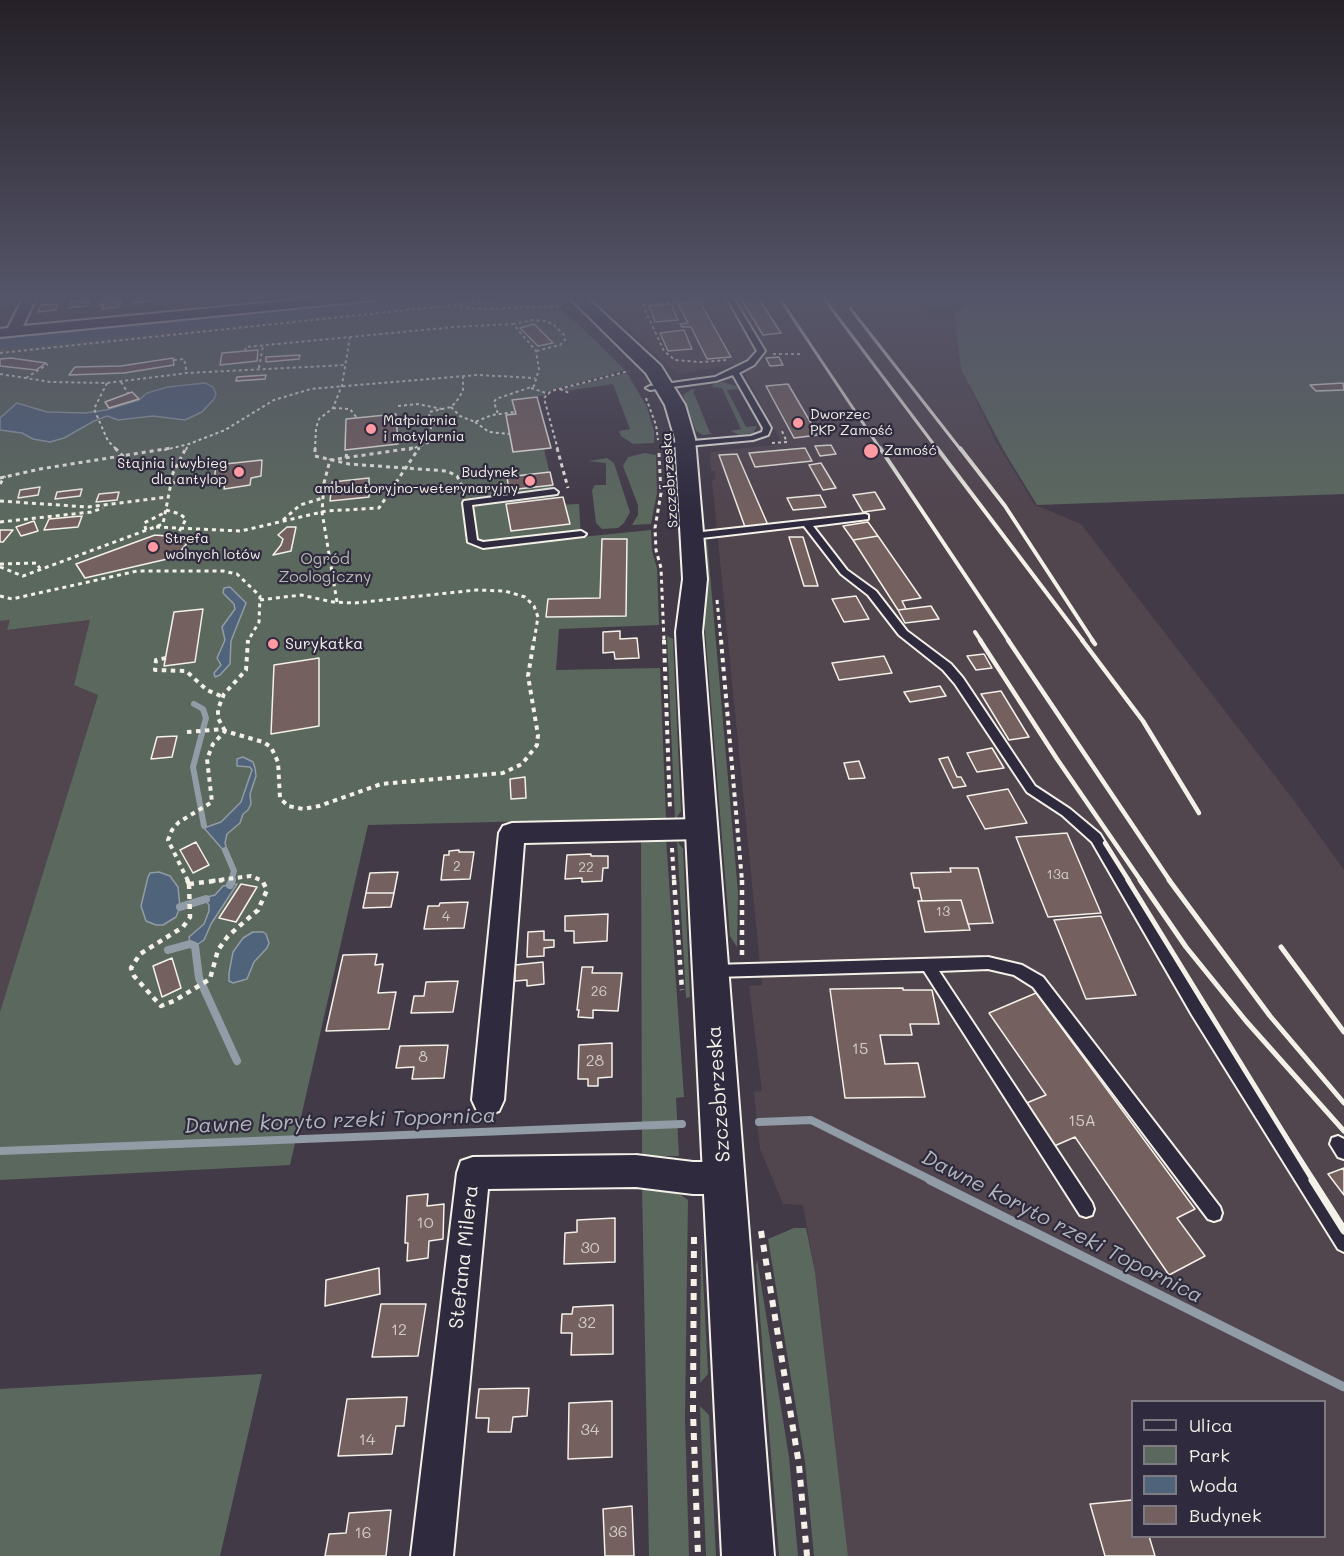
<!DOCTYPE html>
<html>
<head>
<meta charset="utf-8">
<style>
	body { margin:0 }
	#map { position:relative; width:1344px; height:1556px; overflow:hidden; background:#433a47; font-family:Mali,sans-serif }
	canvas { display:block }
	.legend { position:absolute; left:1131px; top:1400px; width:195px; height:138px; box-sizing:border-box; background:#2f2a3d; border:2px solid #7e7a81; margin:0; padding:8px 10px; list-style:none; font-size:18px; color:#f4f1e8 }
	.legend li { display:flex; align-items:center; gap:12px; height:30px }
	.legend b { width:30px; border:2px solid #7e7a81 }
</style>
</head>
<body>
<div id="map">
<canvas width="1344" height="1556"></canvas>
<ul class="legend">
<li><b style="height:8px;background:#2f2a3d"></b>Ulica</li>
<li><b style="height:16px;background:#5b685e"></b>Park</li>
<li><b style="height:16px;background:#4f637a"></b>Woda</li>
<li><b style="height:16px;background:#73605f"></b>Budynek</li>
</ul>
</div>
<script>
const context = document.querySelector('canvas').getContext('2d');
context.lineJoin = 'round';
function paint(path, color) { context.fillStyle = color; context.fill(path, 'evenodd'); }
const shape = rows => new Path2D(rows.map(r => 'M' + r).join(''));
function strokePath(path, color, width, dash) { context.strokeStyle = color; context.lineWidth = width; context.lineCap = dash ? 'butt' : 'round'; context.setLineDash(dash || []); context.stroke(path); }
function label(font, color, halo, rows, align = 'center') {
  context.font = font + ' Mali,sans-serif'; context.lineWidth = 4.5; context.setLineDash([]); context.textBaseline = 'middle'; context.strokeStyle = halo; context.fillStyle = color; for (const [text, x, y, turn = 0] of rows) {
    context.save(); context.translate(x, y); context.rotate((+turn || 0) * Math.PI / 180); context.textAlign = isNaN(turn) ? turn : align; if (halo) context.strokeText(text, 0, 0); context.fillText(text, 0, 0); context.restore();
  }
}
paint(shape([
	[593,296,910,296,929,315,954,315,961,369,996,442,1035,505,1081,524,1292,798,1344,870,1344,1556,848,1556,815,1272,803,1205,783,1204,760,1149,754,1092,762,1091,749,986,762,985,712,480,716,479,715,471,711,471,710,452,782,444,745,374,732,365,677,374],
	[1132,1402,1324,1402,1324,1536,1132,1536],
	[11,620,8,630,91,620,74,685,98,694,0,1012,0,621]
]), '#51454e');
paint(shape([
	[400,296,546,296,579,325,625,370,545,392,546,395,537,397,544,449,557,505,579,504,581,537,651,530,652,551,657,568,659,625,559,629,556,670,660,668,666,818,368,825,290,1165,0,1180,0,1012,98,695,74,685,90,620,7,630,10,620,0,621,0,336],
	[974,296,1344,296,1344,494,1037,505,1004,451,961,369,954,314],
	[627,373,647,407,654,431,654,443,633,444,621,436,619,431,630,429,613,384,565,391,561,389],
	[723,382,736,386,738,389,727,390,746,427,757,426,753,433,739,435,731,431,741,429,722,388,711,387,714,384],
	[692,389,696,390,693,391,710,433,713,434,703,435,696,431,683,395],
	[645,453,656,455,657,493,651,524,632,525,638,515,638,505,623,466,628,457],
	[607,458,614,463,630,512,624,523,618,528,602,529,596,523,592,490,595,485,606,485,606,463,588,461],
	[707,540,738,892,737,947,730,936,704,617,703,543],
	[667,636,673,639,681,811,675,820],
	[641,839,666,839,684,1097,676,1098,679,1156,642,1156],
	[677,841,683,849,690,997,686,998],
	[642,1184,670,1187,688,1200,685,1418,689,1556,649,1556],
	[794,1228,806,1228,815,1272,848,1556,814,1556,805,1462,768,1239],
	[701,1239,708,1374,700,1383],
	[757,1259,789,1457,798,1556,779,1556,756,1266],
	[262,1374,220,1556,0,1556,0,1389],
	[700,1406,709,1415,716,1556,706,1556]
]), '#5b685e');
const water = shape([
	[205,383,213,387,216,394,214,399,202,412,185,420,153,416,118,420,107,416,94,421,64,438,50,442,33,439,22,433,0,430,0,418,17,403,47,412,85,413,106,410,139,400,147,393,168,387,205,383],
	[230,587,246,603,231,641,230,664,220,675,215,677,214,673,221,665,217,658,225,640,222,627,235,609,234,604,223,593,224,588,230,587],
	[243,757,253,762,255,768,256,776,250,794,251,804,248,810,243,814,240,823,227,834,225,843,227,850,224,851,204,828,221,822,241,802,252,770,250,767,237,766,237,759,243,757],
	[159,872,170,876,178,887,180,907,176,917,163,925,156,925,146,921,141,906,148,877,150,873,159,872],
	[237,884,211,924,204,940,195,946,190,944,189,937,204,924,209,911,209,905,205,900,207,897,215,895,223,886,237,884],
	[253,932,263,932,266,934,269,943,267,948,254,962,247,979,233,983,229,981,229,973,233,952,243,938,253,932]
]);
paint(water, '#4f637a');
strokePath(water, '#919ca6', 1.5);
strokePath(shape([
	[194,704,203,709,206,718,193,767,204,826],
	[225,850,234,871,231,881]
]), '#919ca6', 6);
strokePath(shape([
	[230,885,232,880],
	[180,907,206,899],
	[168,950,190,944,195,946,199,978,237,1061],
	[759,1122,811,1120,933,1181],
	[0,1151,682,1124]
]), '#919ca6', 8);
strokePath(shape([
	[930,1180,1344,1387]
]), '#919ca6', 9);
paint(shape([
	[400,296,470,296,467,300,460,302,0,349,0,335,400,296]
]), '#4f637a');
const building = shape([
	[139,296,154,296,151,301,132,303,134,298,139,296],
	[739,296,757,296,781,333,763,335,739,296],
	[122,298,119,307,102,309,103,305,100,305,102,300,122,298],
	[90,299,88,306,69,308,72,301,90,299],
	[700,302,731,357,707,359,691,327,682,327,680,324,688,323,678,304,700,302],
	[58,304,56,310,38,312,41,305,58,304],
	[671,304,678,320,655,322,649,306,671,304],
	[534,324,553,343,538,346,520,328,534,324],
	[684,330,692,349,668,351,660,333,684,330],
	[258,350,257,361,220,365,222,353,258,350],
	[300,355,299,359,266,362,266,357,300,355],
	[779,357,783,365,770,366,766,358,779,357],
	[11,358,46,363,36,370,0,366,0,359,11,358],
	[173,358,174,365,124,373,69,375,75,367,121,366,173,358],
	[266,375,265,379,236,381,237,377,266,375],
	[1343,383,1344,390,1316,391,1310,385,1343,383],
	[788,384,818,435,794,438,766,386,788,384],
	[132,392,139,399,109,408,105,402,132,392],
	[537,397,551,448,513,452,506,415,516,414,512,400,537,397],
	[396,414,398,444,345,450,346,419,396,414],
	[831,445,836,454,820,456,815,446,831,445],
	[805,448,812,461,755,467,749,453,805,448],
	[737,454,768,525,745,527,719,455,737,454],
	[262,460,261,476,251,478,250,485,224,489,225,481,214,482,216,465,262,460],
	[821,463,836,488,823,490,809,465,821,463],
	[550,472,553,485,509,490,507,477,550,472],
	[369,478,369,497,330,501,332,482,369,478],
	[40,487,38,495,18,498,20,490,40,487],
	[82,489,80,496,55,499,57,492,82,489],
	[119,492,117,500,96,502,99,494,119,492],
	[875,492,885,509,863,512,853,495,875,492],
	[820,495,826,507,793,510,787,498,820,495],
	[563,497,570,524,511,531,506,504,563,497],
	[82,516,78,527,44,530,49,519,82,516],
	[34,521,38,531,21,536,16,527,34,521],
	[868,522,878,536,853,540,843,526,868,522],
	[287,527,296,527,291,551,273,555,281,545,283,539,278,535,287,527],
	[0,530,13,530,3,542,0,542,0,530],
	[155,535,191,538,176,557,85,578,76,564,155,535],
	[878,536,921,598,902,601,906,609,898,610,853,540,878,536],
	[789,537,803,537,818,586,804,586,789,537],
	[602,539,627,539,626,616,546,617,548,599,600,598,602,539],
	[856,596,869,619,844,622,832,599,856,596],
	[931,606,939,619,905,623,898,610,931,606],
	[203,609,195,662,164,666,174,612,203,609],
	[620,631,620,639,637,638,639,658,615,659,614,652,603,653,603,632,620,631],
	[984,654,992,668,976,670,967,656,984,654],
	[884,656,892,673,839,680,832,663,884,656],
	[319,658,319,726,271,734,274,665,319,658],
	[940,686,946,696,910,702,904,692,940,686],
	[1001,691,1029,737,1009,740,981,694,1001,691],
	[177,736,172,757,151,759,157,737,177,736],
	[992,748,1004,768,977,772,967,753,992,748],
	[948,757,957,777,961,777,966,786,953,788,939,759,948,757],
	[859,761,865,778,849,779,844,763,859,761],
	[525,777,526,798,511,799,510,779,525,777],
	[1008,789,1027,823,985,829,967,796,1008,789],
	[1067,833,1101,913,1048,917,1016,837,1067,833],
	[196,842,209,865,193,873,180,850,196,842],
	[459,850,459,852,474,852,470,879,441,880,444,855,449,855,449,851,459,850],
	[591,854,591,856,608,856,608,868,603,868,602,881,582,882,582,878,565,879,567,855,591,854],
	[950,868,978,868,993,923,968,924,961,900,922,901,919,888,914,888,911,873,951,872,950,868],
	[398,872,394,893,366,893,370,873,398,872],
	[241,884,257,887,236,922,219,918,241,884],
	[366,893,394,893,391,907,363,908,366,893],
	[961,900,970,930,925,932,918,901,961,900],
	[468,902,464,928,424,929,428,906,439,906,440,903,468,902],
	[608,914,607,941,574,943,574,931,565,931,565,916,608,914],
	[1101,916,1136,995,1086,999,1054,920,1101,916],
	[544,931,544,940,554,940,554,947,544,948,544,956,527,957,528,932,544,931],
	[377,954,375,965,383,964,378,993,396,992,389,1029,326,1031,343,955,377,954],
	[172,958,181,988,162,997,153,966,172,958],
	[543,962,544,984,527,986,527,980,515,981,515,965,543,962],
	[582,967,593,967,592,973,622,973,618,1011,593,1010,593,1018,578,1017,579,1010,577,1010,582,967],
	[458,981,453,1012,411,1013,414,996,424,996,426,982,458,981],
	[903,988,903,990,932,990,939,1024,910,1024,912,1035,880,1035,885,1064,918,1063,925,1097,845,1098,830,989,903,988],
	[1036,993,1195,1209,1177,1218,1205,1256,1169,1275,1075,1137,1052,1147,1024,1104,1046,1095,989,1013,1036,993],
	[612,1043,612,1077,598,1078,598,1086,588,1086,588,1079,578,1079,579,1045,612,1043],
	[448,1045,444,1078,412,1079,414,1067,396,1068,400,1046,448,1045],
	[1344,1168,1344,1195,1328,1174,1344,1168],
	[428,1194,427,1206,444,1204,443,1239,429,1241,428,1258,407,1261,408,1243,405,1243,407,1196,428,1194],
	[615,1218,615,1262,564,1264,565,1233,577,1232,577,1220,615,1218],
	[379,1268,380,1294,325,1306,326,1280,379,1268],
	[381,1304,426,1304,418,1356,372,1357,381,1304],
	[613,1305,613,1354,571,1355,572,1333,561,1333,562,1314,572,1314,573,1307,613,1305],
	[529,1388,527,1416,513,1417,511,1432,488,1432,489,1418,476,1418,479,1389,529,1388],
	[407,1397,404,1426,396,1426,392,1454,338,1456,347,1399,407,1397],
	[612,1401,612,1457,568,1459,569,1403,612,1401],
	[1132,1500,1132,1536,1149,1536,1155,1556,1105,1556,1090,1504,1132,1500],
	[632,1506,634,1556,605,1556,603,1509,632,1506],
	[391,1510,386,1556,325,1556,329,1534,346,1533,349,1513,391,1510]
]);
paint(building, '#73605f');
strokePath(building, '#f4f1e8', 1.5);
const service = shape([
	[726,296,732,296,765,351,754,365,739,373,771,428,768,435,753,440,666,448,666,444,669,443,751,436,762,432,763,428,733,375,716,381,650,390,646,388,650,386,715,377,748,361,757,351,726,296],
	[554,489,558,492,557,494,472,505,477,540,483,542,581,531,586,534,584,536,483,548,468,542,463,503,464,501,554,489],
	[865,514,868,515,868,519,813,526,847,570,876,591,907,631,951,664,963,678,1035,786,1070,809,1100,834,1202,1005,1344,1227,1344,1252,1338,1249,1192,1015,1092,842,1062,815,1027,792,955,684,943,670,899,635,868,595,841,574,804,526,693,539,688,536,693,533,865,514],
	[988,957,1022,965,1043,977,1220,1207,1222,1213,1220,1219,1214,1221,1208,1219,1033,987,1014,975,988,969,939,971,1092,1203,1094,1209,1092,1215,1086,1217,1080,1215,924,971,714,977,709,975,707,971,709,967,714,965,988,957],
	[1338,1136,1344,1139,1344,1159,1338,1157,1330,1144,1332,1138,1338,1136]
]);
const minor = shape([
	[24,296,37,296,23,326,338,296,382,296,375,300,0,337,0,329,8,328,24,296],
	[701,819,710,822,714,829,710,836,701,839,524,843,504,1100,499,1111,488,1115,477,1111,472,1100,499,833,503,826,512,823,701,819],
	[636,1155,693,1162,725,1162,737,1166,741,1178,737,1190,725,1194,693,1194,636,1187,488,1189,453,1556,411,1556,457,1173,461,1161,473,1157,636,1155]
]);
const tertiary = shape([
	[568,296,585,296,661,366,685,405,695,439,707,579,702,632,774,1556,722,1556,676,632,683,579,675,439,665,405,646,373,568,296]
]);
strokePath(service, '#f4f1e8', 4);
strokePath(minor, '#f4f1e8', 4);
strokePath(tertiary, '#f4f1e8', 4);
strokePath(shape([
	[550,296,561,305],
	[640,299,664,351,675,360,701,362,726,360],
	[643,305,719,298],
	[460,307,484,309,562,306],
	[513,324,533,320,545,321,553,324,564,335,565,340,560,345,536,351],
	[245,351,246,347,454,327,513,324,536,351,539,369,534,386,496,399,494,402,498,414],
	[0,353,540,296],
	[773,354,801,354],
	[174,360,184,359,187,373],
	[259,368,263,346],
	[0,374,51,382,107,383,187,373,346,365],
	[26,378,48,364],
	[121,382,128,393],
	[107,383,94,409,108,441,117,450],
	[531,388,549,394],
	[560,389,569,393],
	[646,398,656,425,658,440],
	[398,406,418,404,442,409],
	[451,407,460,416,475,422,492,415,515,412],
	[333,408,350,409,357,418],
	[475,422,489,432,510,434],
	[772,443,787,442,781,429],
	[164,450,189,444,225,430,274,400,311,389,478,375,535,378],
	[186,450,188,445],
	[315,450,316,428,319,419,333,408,342,385,350,337],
	[409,450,430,442,432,438,429,412,451,407,456,402,463,391,463,376],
	[418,450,420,447],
	[558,450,544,398,551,391,629,371]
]), '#f4f1e8', 2, [3, 3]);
strokePath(shape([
	[115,448,124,457],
	[315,448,315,456,349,464,447,471,457,476,465,492],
	[557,448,568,488],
	[659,453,661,493,655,528,656,550,661,568,664,641],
	[346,458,347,451],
	[0,478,40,469,171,448],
	[171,483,215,477],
	[0,484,5,476],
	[0,501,88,507,168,497],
	[166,510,180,514,186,519,176,537],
	[283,520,300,505,323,498],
	[0,522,91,512,103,508],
	[156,527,241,531,326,511,379,508,419,448],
	[146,530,144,523,164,513],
	[0,564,37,563,40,569],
	[0,567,23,576,163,524,173,473,186,448],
	[0,596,12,599,137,571,223,571,237,574,260,596,259,622,248,641],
	[260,600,301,595,333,602,355,603,476,590,505,591,525,597,534,606,538,617,534,641],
	[717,600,721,641],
	[337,602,322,512,324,483,330,460,413,448]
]), '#f4f1e8', 3, [4, 4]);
strokePath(shape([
	[664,640,670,810],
	[721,640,742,881],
	[166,658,156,660,155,670,186,671,207,690,223,697],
	[225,731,218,718,218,709,224,694,246,670,248,640],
	[187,732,224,729],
	[672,848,674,881],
	[188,881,168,840,172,830,179,822,212,802,207,759,213,744,225,731,263,742,271,747,278,762,280,798,288,806,303,809,319,806,381,784,503,773,522,764,537,745,538,735,528,676,534,640],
	[211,881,251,876,263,881]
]), '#f4f1e8', 4, [4.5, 4.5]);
strokePath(shape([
	[187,880,189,884],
	[674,880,682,990],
	[742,880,742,955],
	[189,884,190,917,183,927,140,954,131,968,134,976,161,1006,174,1001,210,979,218,950,228,936,258,910,267,890,262,880],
	[189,884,223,880]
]), '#f4f1e8', 4.5, [5, 5]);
strokePath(shape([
	[761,1231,799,1465,807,1556],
	[694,1237,693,1411,698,1556]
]), '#f4f1e8', 6, [7, 7]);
paint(service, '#2f2a3d');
paint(minor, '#2f2a3d');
paint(tertiary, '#2f2a3d');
strokePath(shape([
	[778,296,881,450],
	[822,296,938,450],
	[850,308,961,450]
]), '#f4f1e8', 3);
strokePath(shape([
	[880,448,1009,641],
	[937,448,1083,641],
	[960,448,1005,506,1093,641],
	[975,632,981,641]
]), '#f4f1e8', 4);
strokePath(shape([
	[980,640,1057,759,1141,881],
	[1008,640,1170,881],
	[1082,640,1143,721,1199,813],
	[1092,640,1095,644],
	[1105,843,1129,881]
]), '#f4f1e8', 4.5);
strokePath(shape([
	[1128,880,1313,1181],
	[1140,880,1186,947,1246,1021,1344,1131],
	[1169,880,1270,1016,1344,1103],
	[1281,947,1344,1032]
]), '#f4f1e8', 5);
strokePath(shape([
	[1312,1180,1344,1231]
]), '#f4f1e8', 7);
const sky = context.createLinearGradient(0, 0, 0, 513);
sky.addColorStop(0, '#252027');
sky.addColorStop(0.58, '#555569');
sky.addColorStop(1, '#55556900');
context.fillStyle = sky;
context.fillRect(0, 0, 1344, 513);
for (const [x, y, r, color] of [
	[798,423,6,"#ff9aa2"],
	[371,429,6,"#ff9aa2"],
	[871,451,8,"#ff9aa2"],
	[239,472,6,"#ff9aa2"],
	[530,481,6,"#ff9aa2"],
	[153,547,6,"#ff9aa2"],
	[273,644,6,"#ff9aa2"]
]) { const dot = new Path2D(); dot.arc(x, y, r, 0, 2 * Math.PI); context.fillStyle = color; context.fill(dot); strokePath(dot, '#2f2a3d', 2); }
label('14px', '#f4f1e8', '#2f2a3d', [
	["Dworzec",810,415],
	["PKP Zamość",810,431],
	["Małpiarnia",383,421],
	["i motylarnia",383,437],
	["Zamość",884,451],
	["Stajnia i wybieg",227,464,"right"],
	["dla antylop",227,480,"right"],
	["Budynek",518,473,"right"],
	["ambulatoryjno-weterynaryjny",518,489,"right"],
	["Strefa",165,539],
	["wolnych lotów",165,555]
], 'left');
label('14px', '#f4f1e8', '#2f2a3d', [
	["Szczebrzeska",670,480,-94]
]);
label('14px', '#d4cdc6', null, [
	["2",457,867],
	["22",586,868],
	["13a",1058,875],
	["13",943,912],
	["4",446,917],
	["26",599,992]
]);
label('16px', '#b7bab1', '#2f2a3d', [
	["Ogród",325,559],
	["Zoologiczny",325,577]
]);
label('16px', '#f4f1e8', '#2f2a3d', [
	["Surykatka",285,644]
], 'left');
label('16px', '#d4cdc6', null, [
	["15",860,1049],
	["8",423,1057],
	["28",595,1061],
	["15A",1082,1121],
	["10",425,1223],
	["30",590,1248],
	["32",587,1323],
	["12",399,1330],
	["34",590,1430],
	["14",367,1440],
	["36",618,1532],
	["16",363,1533]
]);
label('20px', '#f4f1e8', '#2f2a3d', [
	["Szczebrzeska",719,1094,-94],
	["Stefana Milera",464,1257,-84]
]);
label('italic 21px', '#b2b8bc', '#2f2a3d', [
	["Dawne koryto rzeki Topornica",340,1121,-2],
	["Dawne koryto rzeki Topornica",1062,1227,27]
]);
</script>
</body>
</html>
